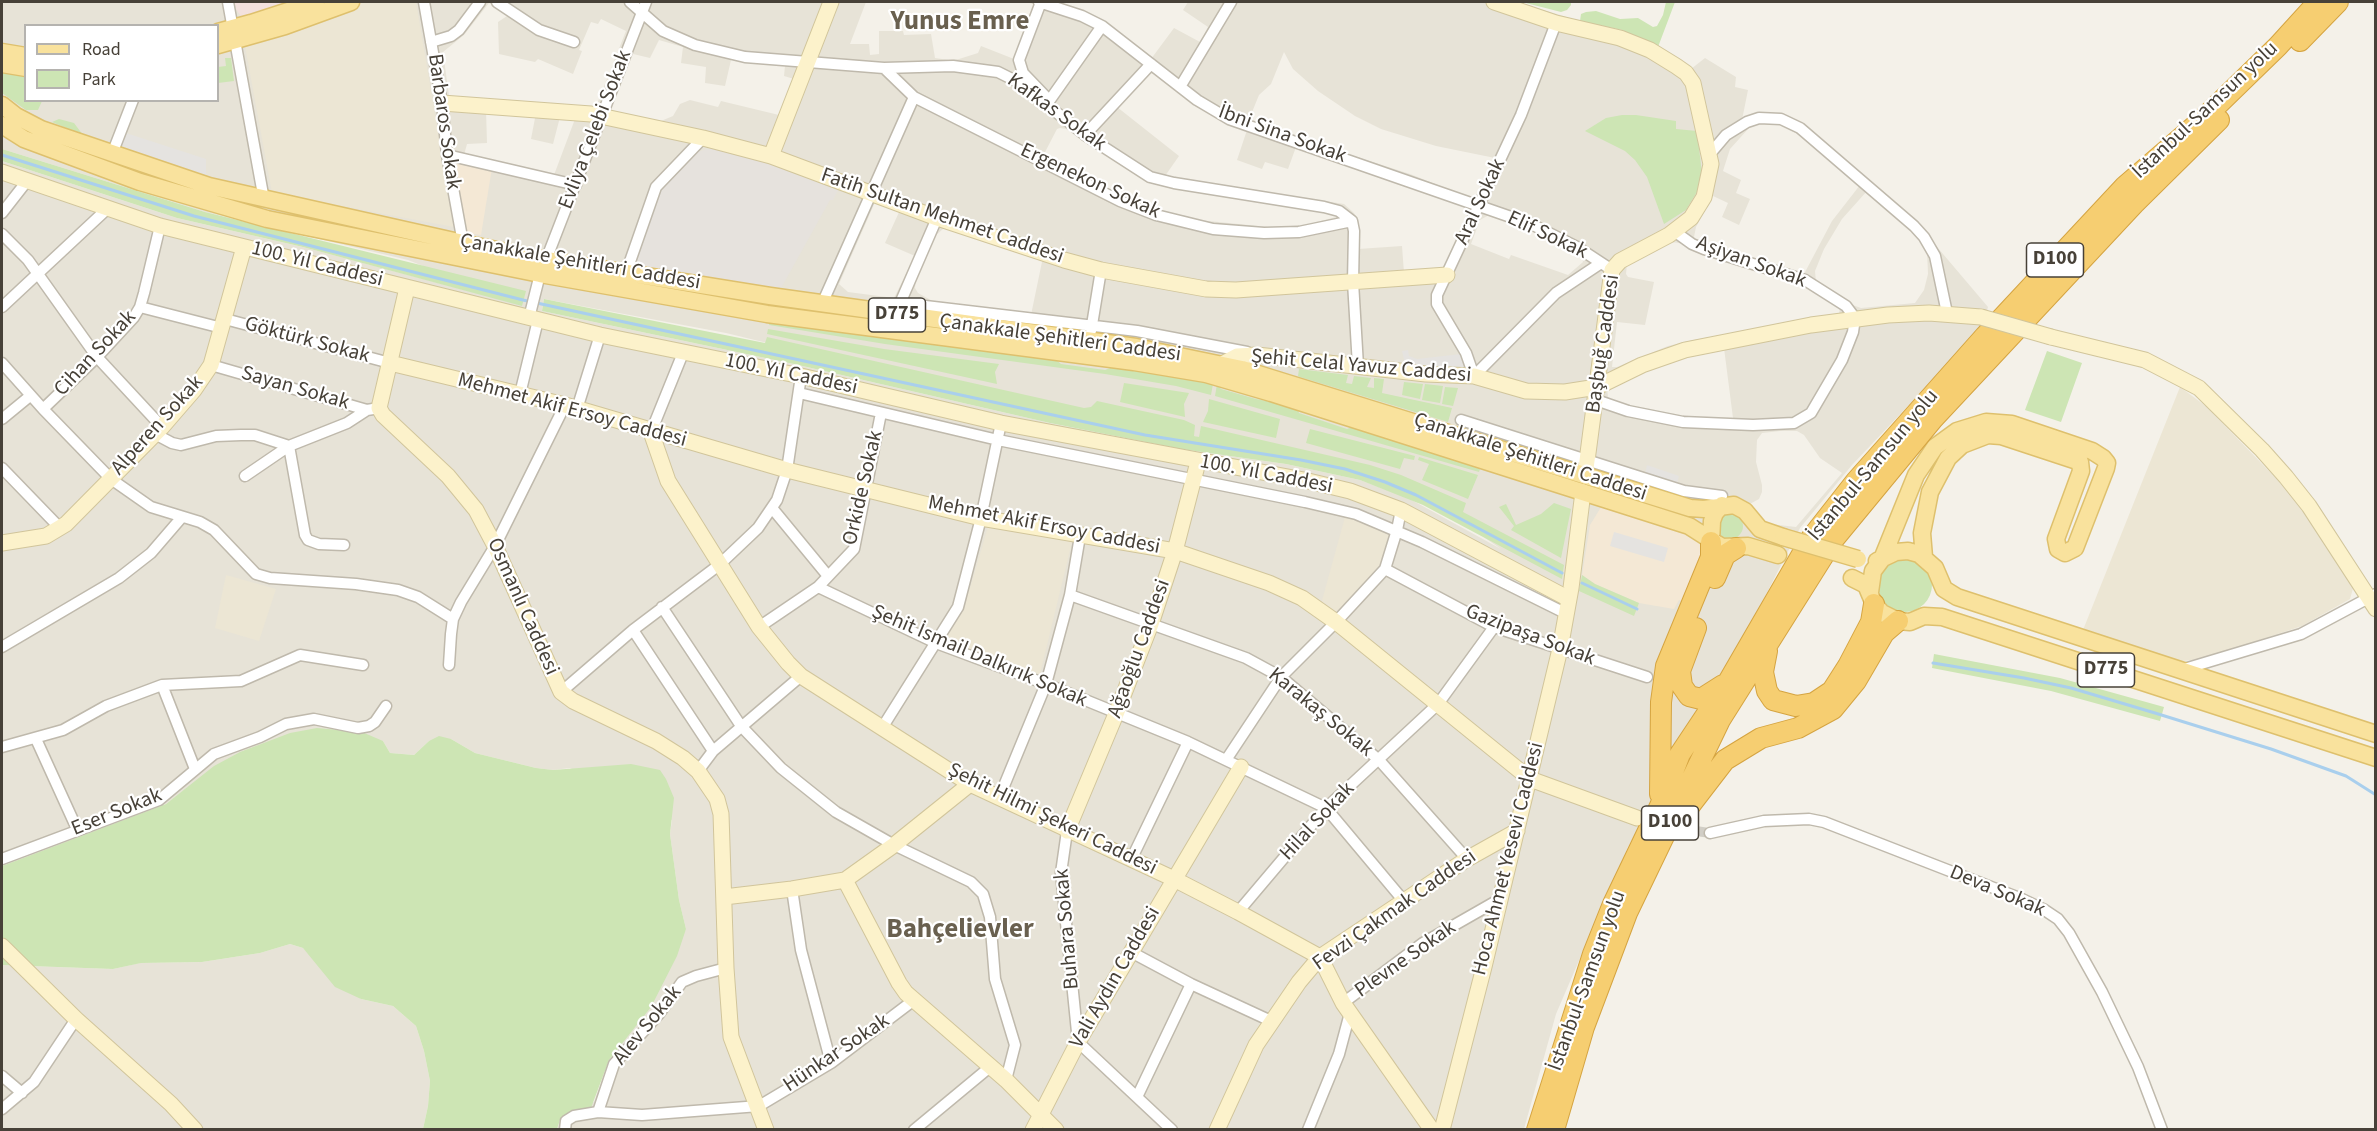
<!DOCTYPE html>
<html>
<head>
<meta charset="utf-8">
<style>
	body { margin:0 }
	#map { position:relative; width:2377px; height:1131px; overflow:hidden; background:#f4f1e9; font-family:"Source Sans 3",sans-serif }
	canvas { display:block }
	.frame { position:absolute; inset:0; border:3px solid #474138; pointer-events:none }
	.legend { position:absolute; left:24px; top:24px; width:195px; height:78px; box-sizing:border-box; background:#fff; border:2px solid #b5b3af; margin:0; padding:8px 10px; list-style:none; font-size:18px; color:#474138 }
	.legend li { display:flex; align-items:center; gap:12px; height:30px }
	.legend b { width:30px; border:2px solid #b5b3af }
</style>
</head>
<body>
<div id="map">
<canvas width="2377" height="1131"></canvas>
<div class="frame"></div>
<ul class="legend">
<li><b style="height:8px;background:#f9e29d"></b>Road</li>
<li><b style="height:16px;background:#cde5b4"></b>Park</li>
</ul>
</div>
<script>
const context = document.querySelector('canvas').getContext('2d');
context.lineJoin = 'round';
function paint(path, color) { context.fillStyle = color; context.fill(path, 'evenodd'); }
const shape = rows => new Path2D(rows.map(r => 'M' + r).join(''));
function strokePath(path, color, width, dash) { context.strokeStyle = color; context.lineWidth = width; context.lineCap = dash ? 'butt' : 'round'; context.setLineDash(dash || []); context.stroke(path); }
function label(font, color, halo, rows, align = 'center') {
  context.font = font + ' "Source Sans 3",sans-serif'; context.lineWidth = 4.5; context.setLineDash([]); context.textBaseline = 'middle'; context.strokeStyle = halo; context.fillStyle = color; for (const [text, x, y, turn = 0] of rows) {
    context.save(); context.translate(x, y); context.rotate((+turn || 0) * Math.PI / 180); context.textAlign = isNaN(turn) ? turn : align; if (halo) context.strokeText(text, 0, 0); context.fillText(text, 0, 0); context.restore();
  }
}
paint(shape([
	[2,2,866,2,850,44,869,44,870,55,879,54,879,31,903,31,904,35,931,34,935,58,949,60,959,59,978,53,981,46,1014,59,1036,5,1026,2,1052,2,1151,59,1174,28,1200,42,1208,27,1183,10,1188,2,1517,2,1580,21,1622,30,1643,39,1691,69,1705,58,1736,77,1735,87,1748,90,1742,120,1758,114,1771,113,1783,114,1803,124,1915,221,1988,307,1982,328,1852,465,1800,528,1754,618,1628,847,1556,1014,1524,1129,557,1129,560,1120,571,1111,594,1102,609,1060,625,1037,686,929,679,900,670,834,672,820,570,768,553,770,536,768,475,753,451,739,429,741,414,755,390,753,383,741,189,787,166,804,2,866,2,161,177,218,303,247,521,305,408,260,205,212,2,149],
	[489,3,507,16,498,22,499,54,535,62,538,59,573,74,582,51,579,50,591,22,598,24,601,19,626,31,595,109,449,96,443,52,464,35],
	[26,26,218,26,218,100,26,100],
	[659,40,683,47,681,63,706,67,705,83,725,86,731,60,785,66,784,76,794,79,779,115,721,101,718,107,690,100,680,104,673,116,661,121,607,110,629,53,650,58],
	[1284,52,1293,69,1318,91,1355,116,1381,129,1436,146,1495,158,1476,199,1473,199,1410,174,1248,122,1259,95,1271,84],
	[1148,73,1156,74,1196,107,1247,130,1237,160,1262,169,1265,162,1288,169,1296,147,1465,206,1468,214,1466,221,1445,268,1404,273,1402,246,1358,249,1358,221,1354,213,1344,204,1165,176,1179,156,1117,107],
	[486,110,536,113,531,139,553,144,560,117,575,119,554,175,464,155,467,144,487,143],
	[1775,123,1803,137,1860,185,1832,221,1803,276,1700,242,1694,237,1696,227,1713,196,1728,203,1722,217,1739,225,1750,199,1736,193,1741,180,1723,171,1730,149,1749,128,1758,124],
	[1060,128,1066,129,1149,182,1245,200,1321,209,1337,214,1336,217,1294,228,1278,228,1189,219,1150,208,1130,202,1043,156,1057,129],
	[1867,191,1914,230,1927,250,1928,274,1924,290,1915,303,1861,308,1850,304,1816,282,1815,271,1824,249,1842,219],
	[876,200,900,210,885,243,915,256,894,298,848,292,839,284],
	[1489,215,1557,240,1581,255,1583,262,1568,275,1511,255,1509,259,1471,244,1480,220],
	[943,229,948,229,1043,257,1031,315,938,304,918,293,915,288,916,278,935,236],
	[1671,242,1679,243,1803,284,1840,307,1839,314,1693,340,1668,346,1617,367,1612,367,1617,322,1645,325,1654,282,1628,277,1626,274,1627,264],
	[544,299,726,333,825,357,1402,481,1501,549,1408,498,1360,480,1286,464,1181,449,1050,423,794,364,542,311],
	[1724,348,1733,418,1681,417,1621,405,1608,397,1607,388,1620,380,1685,356],
	[1780,431,1797,431,1804,435,1820,458,1842,473,1796,527,1753,522,1748,505,1759,499,1762,492,1762,485,1756,462,1757,440,1762,433],
	[290,944,303,948,361,999,393,1006,416,1026,424,1051,430,1081,428,1106,423,1129,2,1129,2,965,113,969,140,963,202,962,260,953]
]), '#e7e3d7');
paint(shape([
	[454,162,492,168,481,235,467,233],
	[1603,504,1687,530,1704,544,1687,603,1679,600,1674,609,1639,603,1595,584,1582,575,1590,525]
]), '#f4e8d5');
paint(shape([
	[711,148,762,159,762,162,838,190,833,200,830,200,780,290,634,266,661,186,694,153]
]), '#e6e2dd');
paint(shape([
	[362,2,416,2,454,227,272,193,245,46,337,14],
	[2180,387,2207,407,2295,498,2354,585,2350,599,2302,626,2203,659,2182,661,2161,658,2083,630],
	[1345,517,1390,532,1380,570,1337,616,1321,604],
	[992,525,1073,538,1039,678,943,641,960,611,970,588,988,527],
	[226,575,276,589,259,641,215,628]
]), '#ece6d4');
paint(shape([
	[234,2,305,2,245,22,236,9]
]), '#f3e1dd');
paint(shape([
	[1522,2,1571,2,1571,5,1567,10,1561,12],
	[1666,2,1675,2,1658,47,1622,30,1580,21,1581,14,1586,12,1596,11,1620,19,1638,18,1653,27,1657,26,1663,15],
	[225,58,231,58,234,81,218,83,218,67,226,66],
	[2,71,25,75,26,100,42,101,38,110,26,110,2,93],
	[1622,115,1636,115,1676,121,1676,129,1697,131,1703,182,1686,210,1664,224,1647,177,1635,160,1625,151,1585,131,1606,118],
	[59,119,74,123,83,135,52,122],
	[2,149,205,212,526,291,522,306,303,247,177,218,2,161],
	[544,299,765,343,767,337,1084,408,1091,407,1097,401,1184,420,1195,425,1194,436,1199,437,1201,426,1370,465,1401,475,1466,503,1463,512,1564,565,1562,579,1423,505,1360,480,1286,464,1181,449,1050,423,794,364,542,311],
	[770,319,1055,359,1061,364,1105,370,1113,367,1213,384,1211,395,1176,386,1105,374,885,344,769,325],
	[768,329,884,349,999,364,995,372,997,384,767,334],
	[2047,351,2082,363,2061,422,2025,410],
	[1299,369,1348,375,1346,383,1352,384,1354,376,1371,378,1367,387,1374,388,1374,378,1384,379,1382,393,1452,408,1448,422,1300,377,1298,376],
	[1404,382,1423,384,1420,399,1402,395],
	[1124,383,1189,393,1184,404,1185,417,1120,402],
	[1217,384,1221,389,1256,399,1297,407,1299,413,1347,429,1355,426,1480,469,1479,472,1215,396],
	[1425,384,1443,386,1440,403,1422,400],
	[1445,387,1458,388,1453,406,1442,404],
	[1209,399,1280,419,1276,438,1203,422,1208,411],
	[1310,429,1415,456,1414,460,1404,458,1400,469,1306,443],
	[1419,457,1478,475,1468,499,1422,480,1429,464,1418,460],
	[1554,503,1571,509,1561,558,1511,530,1514,526,1499,507,1506,504,1516,525,1541,514],
	'1717 526a13 13 0 1 1 26 0a13 13 0 1 1-26 0Z',
	'1878 585a27 27 0 1 1 54 0a27 27 0 1 1-54 0Z',
	[1582,575,1595,584,1639,603,1634,616,1579,591],
	[1934,654,2060,678,2164,707,2160,721,2051,691,1932,668],
	[317,728,362,732,383,741,390,753,414,755,429,741,439,736,451,739,475,753,536,768,553,770,631,764,660,770,666,779,674,798,670,834,679,900,686,929,677,956,651,1007,609,1060,591,1108,571,1111,560,1120,557,1129,423,1129,428,1106,430,1081,424,1051,416,1026,393,1006,361,999,335,987,303,948,290,944,260,953,202,962,141,963,113,969,2,965,2,866,166,804,214,766,240,752,290,733]
]), '#cde5b4');
paint(shape([
	[126,133,206,159,206,176,120,147],
	[1408,350,1409,356,1417,359,1461,354,1464,366,1460,370,1405,364,1402,351],
	[1647,465,1679,476,1677,484,1645,474],
	[1614,532,1668,548,1664,562,1610,546]
]), '#e5e3e0');
strokePath(shape([
	[2,155,194,216,523,300,1145,435,1301,460,1345,469,1385,482,1416,495,1562,573],
	[1582,583,1637,609],
	[1933,663,2024,678,2071,688,2155,713,2271,749,2346,776,2376,795]
]), '#a9cfed', 3);
strokePath(shape([
	[1666,827,1710,833]
]), '#d1cec6', 10, [10, 5]);
const street = shape([
	[228,2,264,200],
	[424,2,442,103,447,155,463,243],
	[497,2,539,30,574,42],
	[630,2,663,31,695,45,745,57,884,68,953,66,998,72,1018,82,1085,135,1150,177,1174,183,1324,207,1339,211,1352,221,1354,231,1353,282,1358,366],
	[1039,2,1082,16,1102,26,1197,100,1229,119,1531,224,1577,247,1612,270],
	[1041,2,1019,60,1023,73,1047,98],
	[431,42,451,36,459,30,480,2],
	[884,68,914,97,1120,201,1156,215,1213,229,1264,233,1299,232,1352,221],
	[1180,87,1231,2],
	[1047,104,1102,26],
	[1085,135,1151,64],
	[112,154,133,100],
	[447,155,576,185],
	[1709,155,1726,135,1747,122,1759,118,1781,119,1800,128,1914,226,1924,237,1935,256,1947,313],
	[2,213,27,181],
	[2,234,28,260,97,357,162,427],
	[546,260,646,2],
	[626,273,656,187,703,138],
	[900,303,1137,331,1247,352],
	[822,304,914,97],
	[2,307,107,209],
	[140,307,222,328],
	[898,308,937,218],
	[529,318,540,274],
	[225,319,390,363],
	[1091,331,1101,270],
	[2,363,43,409,111,479,151,507,200,522,214,530,256,574,270,578,356,584,398,590,418,597,453,619],
	[211,365,367,410,379,408],
	[1474,376,1466,353,1437,304,1437,295,1521,115,1556,23],
	[1474,376,1556,293,1601,263],
	[799,393,998,440,1305,502,1356,514,1422,542,1567,614],
	[520,394,538,320],
	[1596,400,1628,411,1683,422,1753,425,1794,423,1811,413,1842,360,1853,332,1855,318,1846,306,1805,280,1704,249,1692,244,1674,231],
	[43,409,97,357,134,317,140,307,144,293,160,226],
	[577,409,600,335],
	[2,419,30,396],
	[1461,420,1684,491,1722,496],
	[651,432,683,353],
	[155,434,172,443,181,445,216,436,241,435,255,435,289,446,305,535,308,540,319,544,344,545],
	[2,468,60,528],
	[245,476,289,446,347,423,367,410],
	[772,508,828,576],
	[1385,569,1494,627,1647,677],
	[818,587,936,643,1046,684,1188,742,1326,808,1403,900],
	[1070,595,1246,658,1281,677,1379,760,1467,859],
	[662,607,741,726,781,768,836,812,894,845,971,882,983,894,990,917,995,979,1015,1045,1006,1080],
	[759,627,818,587,854,549,881,413],
	[633,630,713,751],
	[2,647,119,578,151,553,182,517],
	[449,665,451,634,453,619,461,602,495,546,565,405],
	[2181,670,2301,634,2376,594],
	[162,685,195,769],
	[561,692,633,630,719,565,758,528,777,500,787,470,801,376],
	[882,728,958,607,981,518,1001,423],
	[36,739,77,829],
	[2,747,63,730,106,706,162,685,241,681,300,655,363,665],
	[1226,760,1281,677,1336,622,1385,569,1397,530,1401,510],
	[698,771,713,751,801,676],
	[999,798,1046,684,1070,595,1080,536],
	[1067,831,1061,873,1078,1042,1172,1130],
	[1710,833,1764,821,1809,819,1824,822,2022,899,2043,909,2058,919,2069,933,2102,992,2138,1067,2162,1130],
	[2,859,159,800,214,754,260,737,286,724,314,719,358,728,369,726,375,722,386,706],
	[1131,860,1188,742],
	[792,889,801,950,831,1063],
	[1238,912,1326,808,1438,704,1494,627],
	[1131,952,1191,984,1271,1021],
	[1343,1003,1423,943,1500,899],
	[2,1076,22,1093],
	[1137,1097,1191,984],
	[2,1109,34,1082,76,1019],
	[598,1112,614,1064,659,1014,682,982,696,976,726,968],
	[565,1130,566,1121,574,1116,598,1112,642,1115,759,1106,831,1063,914,1000],
	[914,1130,990,1067],
	[1308,1130,1339,1054,1350,1013]
]);
const secondary = shape([
	[1494,2,1556,23,1620,38,1650,50,1676,66,1686,73,1693,83,1711,164,1704,197,1691,218,1669,235,1620,261,1612,270,1585,476],
	[442,103,591,114,703,138,771,156,937,218,1064,260,1101,270,1206,289,1236,290,1447,275],
	[771,156,831,2],
	[2,172,160,226,600,335,801,376,1001,423,1304,480,1350,491,1401,510,1569,599],
	[407,288,379,408,383,415,448,476,476,510,495,546,561,692,573,701,656,741,683,758,698,771,717,799,721,814,726,968,731,1037,766,1130],
	[2051,337,2145,360,2199,388,2262,450,2286,477,2309,506,2376,609],
	[390,363,565,405,787,470,981,518,1175,551,1269,583,1302,598,1336,622,1530,779,1637,818],
	[1222,364,1237,356,1257,355,1426,374,1474,376,1526,391,1565,392,1597,387,1642,365,1685,350,1811,325,1888,315,1929,313,1981,317],
	[651,432,668,481,759,627,788,663,801,676,970,784,1174,879,1238,912,1320,957,1343,1003,1432,1130],
	[2,543,46,536,66,524,162,427,194,390,211,365,244,247],
	[1067,831,1116,714,1151,624,1175,551,1198,462],
	[845,880,899,983,906,993,1006,1080,1056,1130],
	[724,897,792,889,845,880,894,845,970,784],
	[2,946,76,1019,171,1104,195,1130],
	[1033,1130,1078,1042,1241,767],
	[1217,1130,1256,1045,1299,982,1320,957,1467,859,1517,831],
	[1442,1130,1484,967,1560,649,1571,588,1583,492]
]);
const primary = shape([
	[218,32,251,23,316,2],
	[218,45,285,26,351,2],
	[2,52,26,56],
	[2,64,26,68],
	[2,105,16,116,41,129,209,186,472,245,546,260,770,296,1136,347,1242,369,1690,508,1704,509,1734,505,1745,511,1760,529,1783,537],
	[2,125,24,139,140,182,267,219,540,274,767,314,1134,362,1206,374,1271,393,1689,526,1722,547,1748,546,1778,555],
	[1711,542,1712,521,1715,513,1722,505],
	[1877,561,1896,552,1908,551,1919,554,1935,568,1944,589,1957,597,2376,734],
	[1852,578,1866,585,1874,604,1882,613,1898,621,1910,622,1924,616,1942,617,2376,758],
	[1870,592,1873,571,1882,559,1916,475,1935,447,1957,431,1986,422,2012,424,2092,451,2103,458,2107,463,2106,468,2075,548,2065,553,2058,549,2056,539,2081,471,2080,462,2001,436,1988,435,1962,445,1948,458,1930,492,1922,533,1924,557]
]);
const highway = shape([
	[2300,41,2338,2],
	[1715,578,1725,555,1736,548],
	[1696,628,1680,671,1682,686,1689,696,1701,699,1723,685],
	[1767,651,1763,672,1767,691,1773,700,1796,706,1814,703,1832,691,1848,666,1871,622,1874,604],
	[1660,794,1661,702,1666,666,1711,557,1711,542],
	[1685,812,1725,760,1761,738,1798,728,1833,709,1856,681,1884,633,1898,621],
	[1537,1130,1593,954,1613,904,1660,806,1680,754,1728,682,1812,537,1856,481,1985,336,2125,186,2205,117,2278,46,2318,2],
	[1554,1130,1584,1027,1627,913,1720,720,1834,539,1933,419,2134,204,2219,120]
]);
strokePath(street, '#bfb9ac', 13);
strokePath(secondary, '#d1c59b', 17);
strokePath(primary, '#dec06d', 19);
strokePath(highway, '#d5a441', 22);
strokePath(street, '#fff', 10);
strokePath(secondary, '#fcf2cb', 15);
strokePath(primary, '#f9e29d', 16);
strokePath(highway, '#f6ce71', 20);
const secondaryBridge = shape([
	[1981,317,2051,337]
]);
const primaryBridge = shape([
	[1783,537,1858,559]
]);
strokePath(secondaryBridge, '#d1c59b', 17, []);
strokePath(primaryBridge, '#dec06d', 19, []);
strokePath(secondaryBridge, '#fcf2cb', 15);
strokePath(primaryBridge, '#f9e29d', 16);
for (const [x, y, w] of [
	[2055,260,57],
	[897,315,57],
	[2106,670,57],
	[1670,823,57]
]) { const box = new Path2D(); box.roundRect(x - w / 2, y - 17, w, 34, 4.5); context.fillStyle = '#fff'; context.fill(box); strokePath(box, '#474138', 1.5); }
label('bold 20px', '#474138', null, [
	["D100",2055,260],
	["D775",897,315],
	["D775",2106,670],
	["D100",1670,823]
]);
label('21px', '#474138', '#fff', [
	["İstanbul-Samsun yolu",2206,111,-43],
	["Kafkas Sokak",1056,113,36],
	["Barbaros Sokak",443,122,82],
	["Evliya Çelebi Sokak",596,130,-69],
	["İbni Sina Sokak",1282,135,20],
	["Ergenekon Sokak",1090,182,25],
	["Aral Sokak",1481,202,-65],
	["Fatih Sultan Mehmet Caddesi",942,217,19],
	["Elif Sokak",1547,236,25],
	["Çanakkale Şehitleri Caddesi",580,263,10],
	["Aşiyan Sokak",1751,263,20],
	["100. Yıl Caddesi",317,265,14],
	["Çanakkale Şehitleri Caddesi",1060,339,8],
	["Göktürk Sokak",307,341,15],
	["Başbuğ Caddesi",1604,344,-82],
	["Cihan Sokak",96,354,-47],
	["Şehit Celal Yavuz Caddesi",1361,367,5],
	["100. Yıl Caddesi",791,375,12],
	["Sayan Sokak",295,389,16],
	["Mehmet Akif Ersoy Caddesi",572,411,15],
	["Alperen Sokak",158,426,-48],
	["Çanakkale Şehitleri Caddesi",1530,458,18],
	["İstanbul-Samsun yolu",1874,466,-50],
	["100. Yıl Caddesi",1266,475,11],
	["Orkide Sokak",864,488,-77],
	["Mehmet Akif Ersoy Caddesi",1044,526,11],
	["Osmanlı Caddesi",522,607,66],
	["Gazipaşa Sokak",1530,636,21],
	["Ağaoğlu Caddesi",1140,649,-70],
	["Şehit İsmail Dalkırık Sokak",979,657,23],
	["Karakaş Sokak",1320,713,39],
	["Eser Sokak",117,813,-22],
	["Şehit Hilmi Şekeri Caddesi",1052,820,26],
	["Hilal Sokak",1318,822,-47],
	["Hoca Ahmet Yesevi Caddesi",1509,859,-76],
	["Deva Sokak",1997,892,23],
	["Fevzi Çakmak Caddesi",1395,911,-35],
	["Buhara Sokak",1068,929,-95],
	["Plevne Sokak",1406,960,-35],
	["Vali Aydın Caddesi",1116,978,-60],
	["İstanbul-Samsun yolu",1588,981,-70],
	["Alev Sokak",648,1026,-51],
	["Hünkar Sokak",837,1054,-34]
]);
label('bold 27px', '#69604f', '#fff', [
	["Yunus Emre",960,23],
	["Bahçelievler",960,931]
]);
</script>
</body>
</html>
